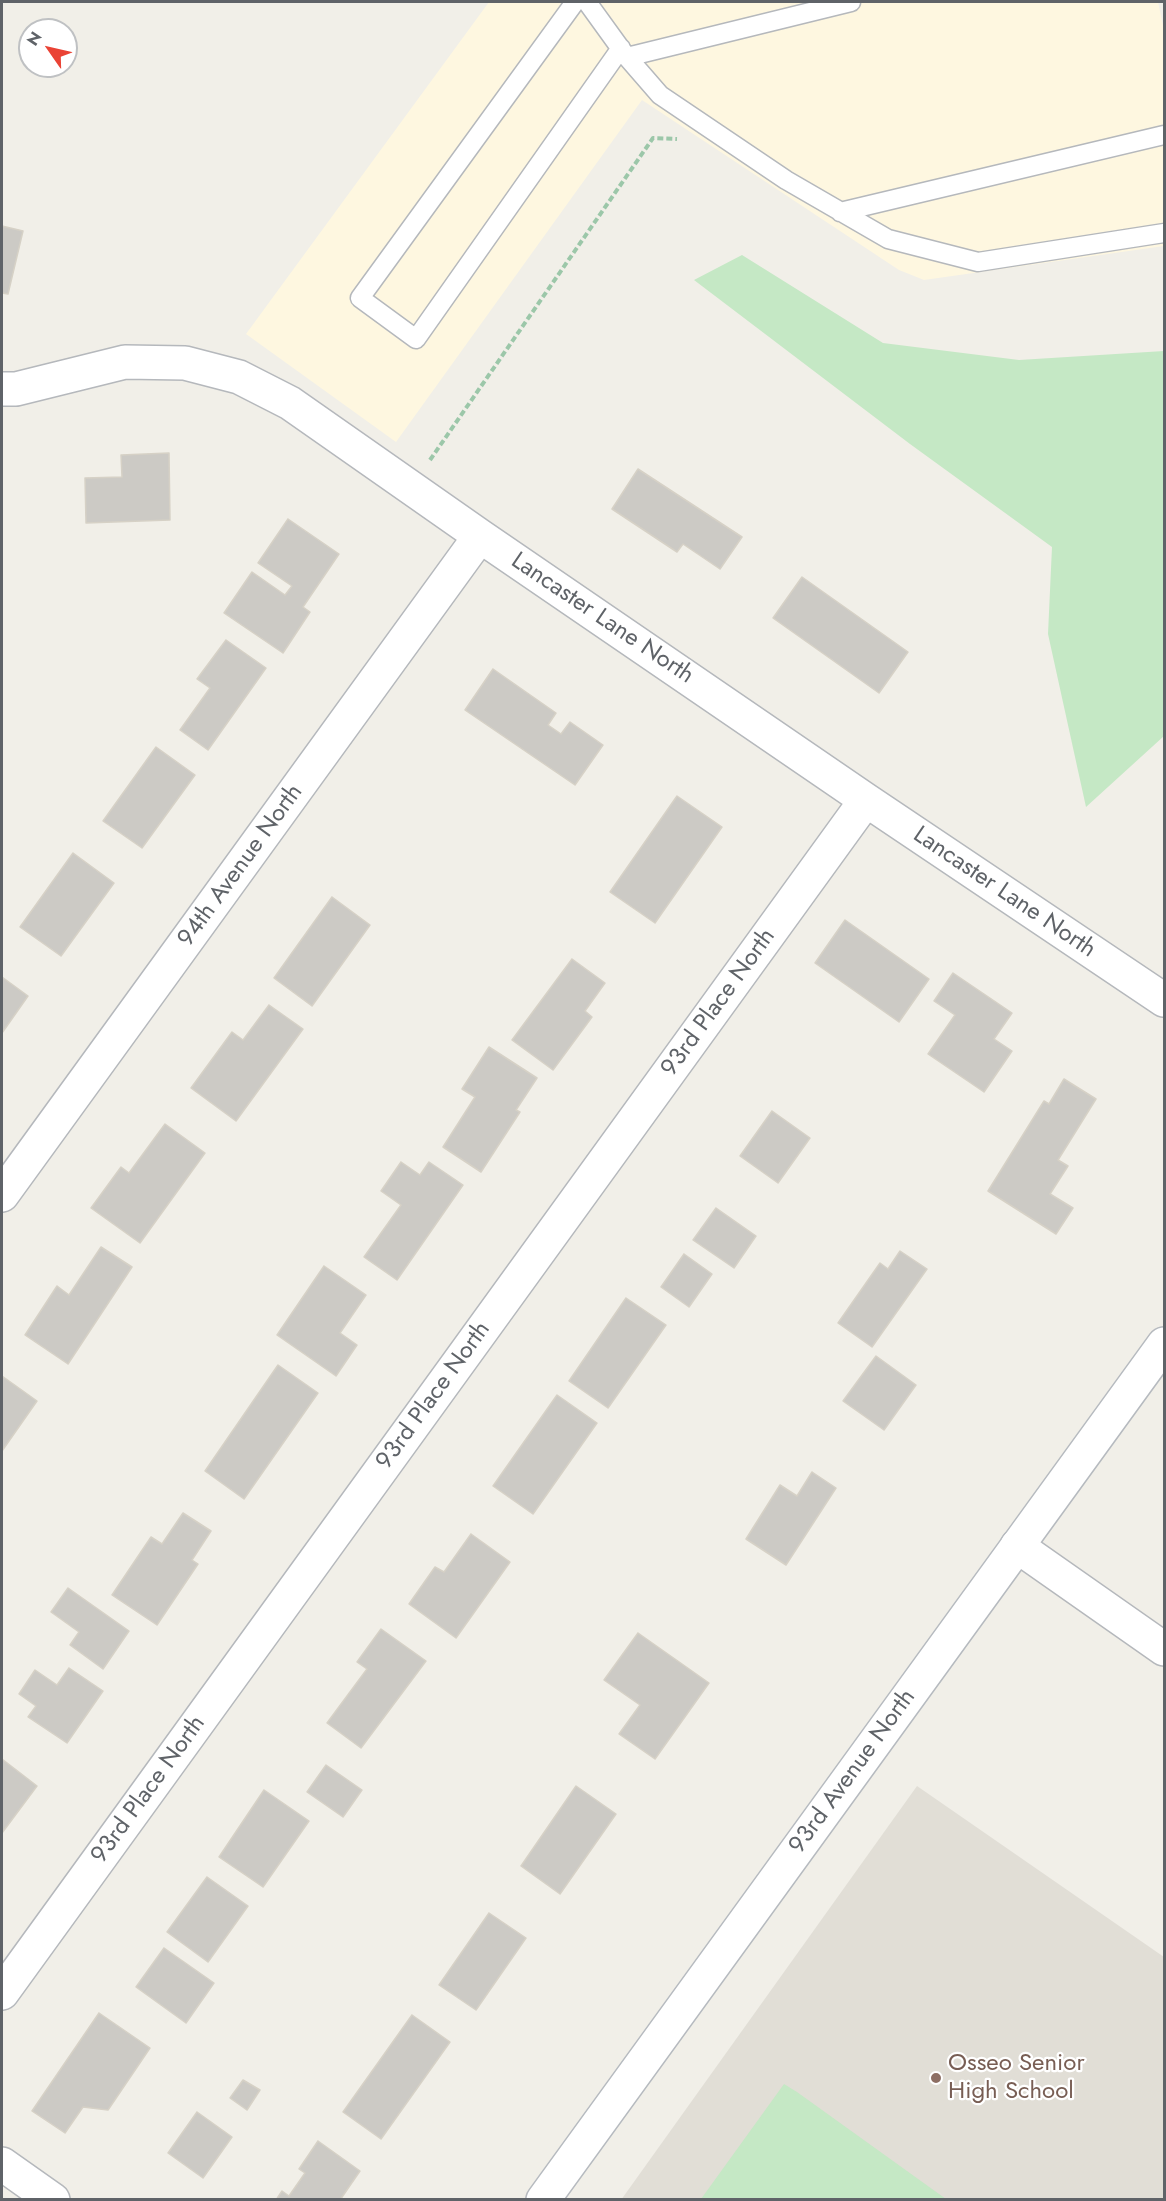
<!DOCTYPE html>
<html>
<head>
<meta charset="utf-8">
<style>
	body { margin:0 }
	#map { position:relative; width:1166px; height:2201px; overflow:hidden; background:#f1efe8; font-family:Jost,sans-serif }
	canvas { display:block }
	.frame { position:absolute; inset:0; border:3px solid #5f6368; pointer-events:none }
	.north { position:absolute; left:18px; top:18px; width:60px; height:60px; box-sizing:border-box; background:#fff; border:2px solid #bfc1c3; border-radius:50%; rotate:304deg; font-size:16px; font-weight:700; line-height:24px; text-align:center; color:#5f6368 }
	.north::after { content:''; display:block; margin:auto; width:21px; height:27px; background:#ea4335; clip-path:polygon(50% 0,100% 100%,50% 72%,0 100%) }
</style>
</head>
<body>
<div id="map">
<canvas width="1166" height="2201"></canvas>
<div class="frame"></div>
<div class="north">N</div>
</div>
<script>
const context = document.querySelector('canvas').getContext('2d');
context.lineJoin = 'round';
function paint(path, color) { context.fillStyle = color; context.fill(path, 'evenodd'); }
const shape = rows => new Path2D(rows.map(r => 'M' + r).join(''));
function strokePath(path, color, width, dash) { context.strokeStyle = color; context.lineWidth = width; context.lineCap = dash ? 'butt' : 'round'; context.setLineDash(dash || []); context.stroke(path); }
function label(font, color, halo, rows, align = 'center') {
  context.font = font + ' Jost,sans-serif'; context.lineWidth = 4.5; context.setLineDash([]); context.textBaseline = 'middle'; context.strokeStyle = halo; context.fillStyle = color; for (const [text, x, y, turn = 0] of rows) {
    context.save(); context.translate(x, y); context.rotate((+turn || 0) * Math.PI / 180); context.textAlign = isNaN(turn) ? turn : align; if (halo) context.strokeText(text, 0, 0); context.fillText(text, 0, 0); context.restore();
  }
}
paint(shape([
	[489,2,1158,2,1164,30,1164,246,924,280,899,270,642,100,396,442,246,334]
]), '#fef7e0');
paint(shape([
	[917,1786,1164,1957,1164,2199,621,2200]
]), '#e1ded6');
paint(shape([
	[742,255,883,343,1019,360,1164,351,1164,736,1086,807,1048,634,1052,547,910,444,694,280],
	[784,2084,797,2092,946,2199,701,2199]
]), '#c5e8c5');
const building = shape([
	[2,226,23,231,8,294,2,293,2,226],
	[169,453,170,520,86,523,85,478,122,477,121,455,169,453],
	[638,469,742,537,720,569,683,544,677,552,612,509,638,469],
	[288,519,339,554,303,607,310,612,283,653,224,613,252,572,285,595,292,586,258,563,288,519],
	[802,577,908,652,879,693,773,618,802,577],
	[226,640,266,668,208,750,180,730,210,688,197,679,226,640],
	[493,669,556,713,548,725,561,734,570,722,603,745,575,785,465,710,493,669],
	[156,747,195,775,142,848,103,821,156,747],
	[677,796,722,827,655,923,610,892,677,796],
	[73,853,114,883,61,956,20,927,73,853],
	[332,897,370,925,312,1006,274,978,332,897],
	[845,920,929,979,899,1022,815,963,845,920],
	[572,959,605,983,585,1011,592,1017,553,1070,512,1040,572,959],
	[953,973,1012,1013,994,1039,1012,1051,984,1092,928,1054,955,1015,934,1001,953,973],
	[2,977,28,996,2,1033,2,977],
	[269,1005,303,1029,236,1121,191,1088,232,1032,243,1040,269,1005],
	[489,1047,537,1078,516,1110,520,1112,481,1172,443,1147,475,1097,462,1089,489,1047],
	[1064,1079,1096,1099,1058,1160,1068,1166,1050,1194,1073,1208,1056,1234,988,1191,1044,1101,1049,1104,1064,1079],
	[772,1111,810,1138,778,1183,740,1156,772,1111],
	[165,1124,205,1153,140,1243,91,1208,121,1167,129,1173,165,1124],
	[401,1162,420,1175,429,1162,463,1185,397,1280,364,1257,401,1205,381,1191,401,1162],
	[716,1208,756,1236,734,1268,693,1240,716,1208],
	[101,1247,132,1267,68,1364,25,1335,57,1286,69,1295,101,1247],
	[900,1251,927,1269,872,1347,838,1323,880,1263,888,1269,900,1251],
	[684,1254,712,1274,689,1307,661,1287,684,1254],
	[324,1266,366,1295,340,1333,357,1345,336,1376,277,1335,324,1266],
	[626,1298,666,1325,608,1408,569,1381,626,1298],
	[876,1356,916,1385,884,1430,843,1401,876,1356],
	[278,1365,318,1393,244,1499,205,1471,278,1365],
	[2,1376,37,1401,2,1451,2,1376],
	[557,1395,597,1423,533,1514,493,1486,557,1395],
	[812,1472,836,1488,786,1565,746,1539,780,1485,797,1496,812,1472],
	[183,1513,211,1531,192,1560,198,1564,157,1625,112,1595,151,1537,162,1544,183,1513],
	[471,1534,510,1562,456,1638,409,1604,435,1567,444,1572,471,1534],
	[68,1588,129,1631,103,1669,70,1645,79,1632,51,1612,68,1588],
	[381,1629,426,1661,361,1748,327,1723,367,1669,357,1662,381,1629],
	[638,1633,709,1683,655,1759,619,1734,640,1705,604,1680,638,1633],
	[69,1668,103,1691,67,1743,28,1717,36,1706,19,1694,35,1670,57,1685,69,1668],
	[2,1759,37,1786,2,1833,2,1759],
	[326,1765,362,1790,343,1817,307,1792,326,1765],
	[576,1786,616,1814,560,1894,521,1866,576,1786],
	[264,1790,309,1821,263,1887,219,1857,264,1790],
	[207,1877,248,1906,208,1962,167,1932,207,1877],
	[489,1913,526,1938,476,2010,439,1985,489,1913],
	[164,1948,214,1983,186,2023,136,1987,164,1948],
	[99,2013,150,2048,108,2110,83,2107,65,2133,32,2111,99,2013],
	[412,2015,450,2042,381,2139,343,2112,412,2015],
	[243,2080,260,2090,247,2110,230,2098,243,2080],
	[197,2112,232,2137,203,2178,168,2153,197,2112],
	[318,2141,360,2171,340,2200,276,2200,282,2191,289,2196,305,2173,299,2169,318,2141]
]);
paint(building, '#cccac5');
strokePath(building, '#d6d1c6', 1.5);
const lane = shape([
	[575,2,360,298,416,339,621,48],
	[587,2,626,56],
	[851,2,627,57,660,95,786,180,888,239,978,262,1164,233],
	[840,212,1164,135]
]);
const street = shape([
	[2,389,16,389,125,362,185,363,239,377,290,403,480,536,866,800,1164,1000],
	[2,1195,480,536],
	[1017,1546,1164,1649],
	[2,1993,866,800],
	[2,2164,53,2200]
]);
const secondary = shape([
	[543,2200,1164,1344]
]);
strokePath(lane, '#b5b8bc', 21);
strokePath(street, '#b5b8bc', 36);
strokePath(secondary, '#b6babf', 36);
strokePath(shape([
	[430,460,653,138,677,139]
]), '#9cc7a9', 4, [6, 3]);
strokePath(lane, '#fff', 18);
strokePath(street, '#fff', 33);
strokePath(secondary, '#fff', 33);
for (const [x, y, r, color] of [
	[936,2078,6,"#8d6e63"]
]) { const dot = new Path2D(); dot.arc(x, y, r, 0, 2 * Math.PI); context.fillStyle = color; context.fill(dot); strokePath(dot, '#fff', 2); }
label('24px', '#5f6368', '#fff', [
	["Lancaster Lane North",602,619,34],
	["94th Avenue North",241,866,-54],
	["Lancaster Lane North",1004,893,34],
	["93rd Place North",719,1003,-54],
	["93rd Place North",434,1396,-54],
	["93rd Avenue North",853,1772,-54],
	["93rd Place North",149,1790,-54]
]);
label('24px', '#785e54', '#fff', [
	["Osseo Senior",948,2064],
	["High School",948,2092]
], 'left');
</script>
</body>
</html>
